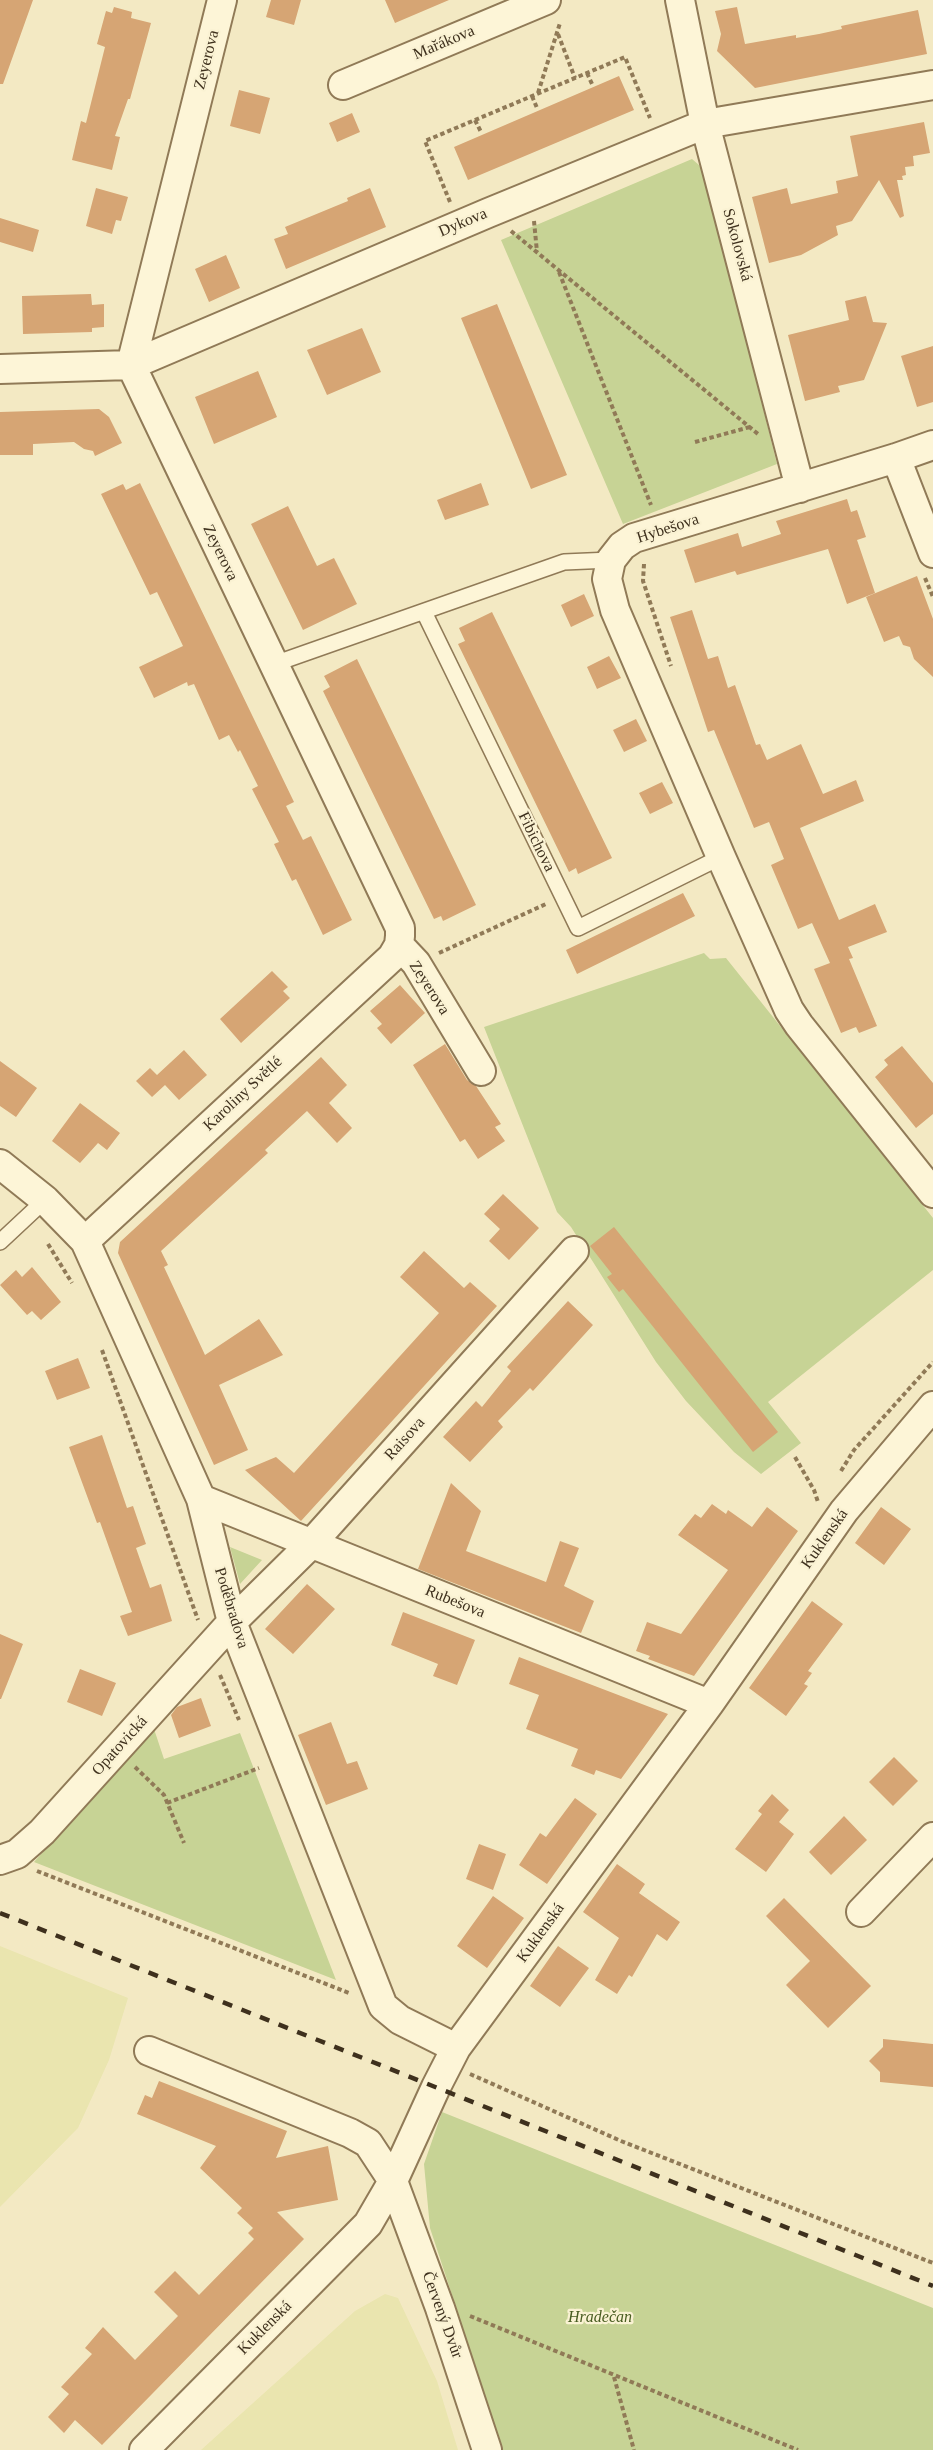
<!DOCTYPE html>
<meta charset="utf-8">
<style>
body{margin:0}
canvas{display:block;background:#f3e9c3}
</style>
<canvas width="933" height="2450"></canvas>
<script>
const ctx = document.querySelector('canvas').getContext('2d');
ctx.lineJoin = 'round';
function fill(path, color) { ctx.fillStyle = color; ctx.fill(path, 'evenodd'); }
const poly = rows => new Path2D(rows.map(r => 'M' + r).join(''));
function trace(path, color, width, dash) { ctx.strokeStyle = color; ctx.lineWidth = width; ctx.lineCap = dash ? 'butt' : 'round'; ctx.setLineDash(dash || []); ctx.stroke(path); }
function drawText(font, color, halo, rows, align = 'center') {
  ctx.font = font + ' "Times New Roman",serif'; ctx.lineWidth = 4.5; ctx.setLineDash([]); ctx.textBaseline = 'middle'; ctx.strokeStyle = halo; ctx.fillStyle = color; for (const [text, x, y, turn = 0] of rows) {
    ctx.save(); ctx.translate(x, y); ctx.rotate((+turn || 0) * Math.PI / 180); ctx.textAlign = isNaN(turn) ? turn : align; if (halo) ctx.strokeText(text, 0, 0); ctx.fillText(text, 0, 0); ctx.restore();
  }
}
const farmland = poly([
 [0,1946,128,1998,109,2060,78,2128,0,2207],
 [385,2294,398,2298,437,2381,458,2450,201,2450,355,2311]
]);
const green = poly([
 [692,159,699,165,705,176,777,464,623,524,501,240],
 [704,953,710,959,726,958,933,1218,933,1270,768,1402,801,1443,761,1474,734,1452,686,1401,656,1362,571,1227,557,1212,484,1027],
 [230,1547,262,1560,240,1584],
 [154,1729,164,1759,240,1733,336,1980,34,1862],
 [442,2112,933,2308,933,2450,503,2450,430,2228,424,2164]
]);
const building = poly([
 [0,0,33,0,3,84,0,84],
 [271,0,301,0,294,25,266,17],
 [385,0,449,0,395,23],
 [114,7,132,12,131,18,151,23,130,99,128,99,115,136,120,137,112,170,72,160,81,121,86,123,105,47,97,44,106,11,112,13],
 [737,7,745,44,796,35,796,38,819,34,842,29,841,26,918,10,927,54,755,88,717,51,721,34,715,11],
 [619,76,634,110,468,180,454,147],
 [239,90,270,98,260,134,230,126],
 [352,113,360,132,337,142,329,123],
 [924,122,930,153,913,156,914,166,905,167,906,175,902,176,903,180,897,180,904,216,900,218,879,180,852,221,836,226,838,235,801,255,769,263,752,197,787,188,791,204,838,193,836,181,858,176,850,136],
 [96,188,128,197,121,221,116,220,112,234,86,226],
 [370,188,386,227,286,269,274,239,288,234,285,227,348,201,347,198],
 [0,218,39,230,33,252,0,242],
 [226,255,240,288,209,302,195,269],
 [91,294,92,305,104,304,104,327,92,328,92,332,23,334,22,296],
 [866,296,873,322,887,323,864,380,838,386,840,392,805,401,788,335,849,320,845,301],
 [497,304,567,475,531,489,461,318],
 [362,328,381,372,327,395,307,350],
 [933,346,933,402,917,407,901,356],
 [258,371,277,417,214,444,195,397],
 [99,409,109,417,122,443,95,456,93,451,84,449,74,442,33,444,33,455,0,455,0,412],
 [140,483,294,802,286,806,303,840,311,836,352,920,323,935,296,879,292,881,274,844,279,842,252,789,258,786,240,750,238,752,229,735,219,740,194,684,188,686,187,682,154,698,139,667,183,646,157,592,150,595,101,494,123,484,126,490],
 [481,483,489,505,445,520,437,500],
 [847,499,851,512,857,510,866,537,857,540,875,593,847,604,828,549,737,575,735,571,695,583,684,550,738,533,742,547,781,534,776,521],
 [288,506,317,566,334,558,357,604,303,630,251,524],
 [917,576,933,619,933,677,914,659,910,647,903,645,899,636,884,642,866,597],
 [584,594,594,616,571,627,561,605],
 [692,610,708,659,718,656,728,688,735,685,756,745,760,744,767,760,801,744,823,794,856,780,864,801,800,828,839,920,875,904,887,932,848,947,853,958,849,959,877,1026,859,1033,856,1027,841,1033,814,969,830,963,812,923,798,929,771,865,784,859,769,822,754,828,714,730,708,732,670,617],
 [492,612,612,858,578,874,576,868,569,872,458,644,465,641,459,628],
 [609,656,621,678,597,689,587,667],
 [357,659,476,905,443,921,441,916,434,919,323,691,330,687,324,676],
 [636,719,647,741,624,752,613,730],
 [662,782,673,803,650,814,639,793],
 [683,893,695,916,577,974,566,950],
 [272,971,288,987,283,991,290,998,241,1043,220,1019],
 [400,985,425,1013,391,1044,377,1028,382,1024,370,1011],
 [445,1044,467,1080,476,1086,501,1124,495,1127,505,1141,478,1159,465,1139,460,1142,413,1065],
 [902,1046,933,1083,933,1114,916,1128,875,1077,888,1065,884,1060],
 [184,1050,207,1075,179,1100,165,1085,152,1097,136,1081,150,1068,157,1075],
 [321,1057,347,1085,329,1103,352,1128,337,1143,307,1111,265,1150,268,1153,161,1251,168,1265,164,1267,205,1355,259,1319,283,1355,219,1385,248,1450,214,1465,118,1253,120,1242],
 [0,1061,37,1088,16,1117,0,1106],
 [80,1103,120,1133,107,1150,98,1143,80,1163,52,1141],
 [503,1194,539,1228,509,1260,489,1241,500,1229,484,1214],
 [614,1227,778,1432,753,1452,623,1289,619,1292,607,1277,612,1274,590,1246],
 [424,1251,464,1288,470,1282,497,1306,301,1521,245,1470,276,1457,294,1473,439,1313,400,1277],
 [32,1267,61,1302,41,1320,32,1311,27,1315,0,1285,16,1270,22,1277],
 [568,1301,593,1325,533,1391,530,1388,498,1421,503,1427,470,1462,443,1437,476,1401,482,1407,511,1371,507,1367],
 [78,1358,90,1388,57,1400,45,1371],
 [102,1435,127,1508,133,1506,146,1544,136,1548,150,1588,161,1584,172,1621,128,1636,120,1616,132,1612,100,1522,97,1523,69,1447],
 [451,1483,481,1511,466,1551,546,1582,560,1541,579,1548,564,1586,594,1601,581,1633,418,1569],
 [712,1504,726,1514,728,1510,752,1527,767,1507,798,1531,694,1676,648,1659,650,1656,636,1651,647,1622,681,1634,728,1570,678,1535,695,1514,701,1518],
 [881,1507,911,1529,884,1565,855,1543],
 [307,1584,335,1609,293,1654,265,1629],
 [812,1601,843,1624,808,1671,812,1673,804,1684,808,1686,786,1716,749,1688],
 [403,1612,475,1640,457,1685,433,1676,438,1664,391,1645],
 [0,1634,23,1644,1,1699,0,1699],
 [519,1657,668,1714,621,1779,596,1770,594,1775,571,1766,578,1749,526,1729,539,1695,509,1684],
 [80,1669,116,1683,102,1716,67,1702],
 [201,1698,211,1726,179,1738,171,1715,177,1707],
 [331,1722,347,1764,357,1761,368,1789,326,1805,298,1735],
 [894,1757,918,1781,893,1806,869,1782],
 [772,1794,789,1810,779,1822,794,1834,766,1872,735,1849,762,1814,758,1811],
 [575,1798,597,1814,547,1884,519,1865,540,1833,546,1837],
 [844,1816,867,1840,831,1875,809,1852],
 [479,1844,506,1854,493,1890,466,1879],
 [617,1864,645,1884,639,1893,680,1922,667,1941,657,1934,632,1977,629,1975,617,1994,595,1980,619,1938,583,1912],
 [493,1896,524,1918,487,1968,457,1946],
 [784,1898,871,1986,828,2028,786,1985,810,1961,766,1916],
 [558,1946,589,1968,560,2007,530,1986],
 [883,2039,933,2044,933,2087,880,2082,880,2072,869,2061,883,2047],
 [159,2081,287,2131,276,2158,328,2146,338,2200,277,2212,304,2239,102,2445,75,2420,64,2433,48,2417,69,2394,61,2387,92,2354,85,2348,103,2327,135,2360,178,2316,154,2292,175,2271,199,2295,254,2239,248,2233,253,2228,237,2213,242,2208,200,2168,216,2146,137,2114,145,2095,152,2098]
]);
const path = poly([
 [558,34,575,78],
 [587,73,592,84],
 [538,93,560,23],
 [532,96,537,108],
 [475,120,481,132],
 [450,202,425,141,625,57,650,118],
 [534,221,537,252],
 [511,231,758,434],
 [559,272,651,505],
 [695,442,750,427],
 [644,564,643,581,671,666],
 [925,578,933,597],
 [439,953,546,904],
 [48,1244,72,1283],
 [102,1350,198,1620],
 [795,1457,814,1490,818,1502],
 [841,1471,854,1450,933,1362],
 [220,1675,239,1720],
 [135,1767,164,1795,184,1843],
 [167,1803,259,1768],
 [37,1871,349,1993],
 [470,2074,621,2141,933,2263],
 [470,2316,798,2450],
 [614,2377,634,2450]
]);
const service = poly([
 [424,612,578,928,721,857],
 [274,664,564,562,611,560],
 [0,1242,45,1200]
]);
const minor = poly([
 [680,0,705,124,800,488],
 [343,85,546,0],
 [0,369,131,365,488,213,705,124,933,85],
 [933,445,896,458,634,538,622,546,611,560,607,579,615,610,721,857,789,1010,799,1025,933,1193],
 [896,458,933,553],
 [399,945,416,963,481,1071],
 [0,1164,45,1200,85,1241,201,1499,232,1622,383,2006,400,2020,456,2048],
 [85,1241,392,957,399,945,400,936,400,928,131,365,222,0],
 [201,1499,709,1704],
 [0,1860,17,1854,42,1832,232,1622,310,1545,574,1251],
 [861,1912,933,1837],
 [149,2051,350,2133,368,2143,393,2181,440,2308,487,2450],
 [144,2450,368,2224,393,2181,436,2087,456,2048,709,1704,844,1511,933,1406]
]);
const rail = poly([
 [0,1913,933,2286]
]);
const streetNames = [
 ["Mařákova",444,43,-23],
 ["Zeyerova",207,60,-76],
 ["Dykova",463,223,-23],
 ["Sokolovská",737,245,75],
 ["Hybešova",668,529,-18],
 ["Zeyerova",220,553,64],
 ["Fibichova",536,842,64],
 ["Zeyerova",429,988,57],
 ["Karoliny Světlé",243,1094,-43],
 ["Raisova",405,1439,-48],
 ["Kuklenská",825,1539,-55],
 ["Rubešova",455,1602,22],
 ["Poděbradova",231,1608,73],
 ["Opatovická",120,1746,-48],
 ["Kuklenská",541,1933,-54],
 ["Červený Dvůr",442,2315,70],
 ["Kuklenská",265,2328,-45]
];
const parkNames = [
 ["Hradečan",600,2318]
];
fill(farmland, '#eae5af');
fill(green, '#c7d395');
fill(building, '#d6a574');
trace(service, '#907a57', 18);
trace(minor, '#907a57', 32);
trace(path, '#907a57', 4, [4.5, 3]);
trace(service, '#fdf5d7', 15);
trace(minor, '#fdf5d7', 28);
trace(rail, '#3e301d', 4.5, [10, 10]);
drawText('16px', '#3e301d', '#faf2d3', streetNames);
drawText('italic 16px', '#495d21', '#faf2d3', parkNames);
</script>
